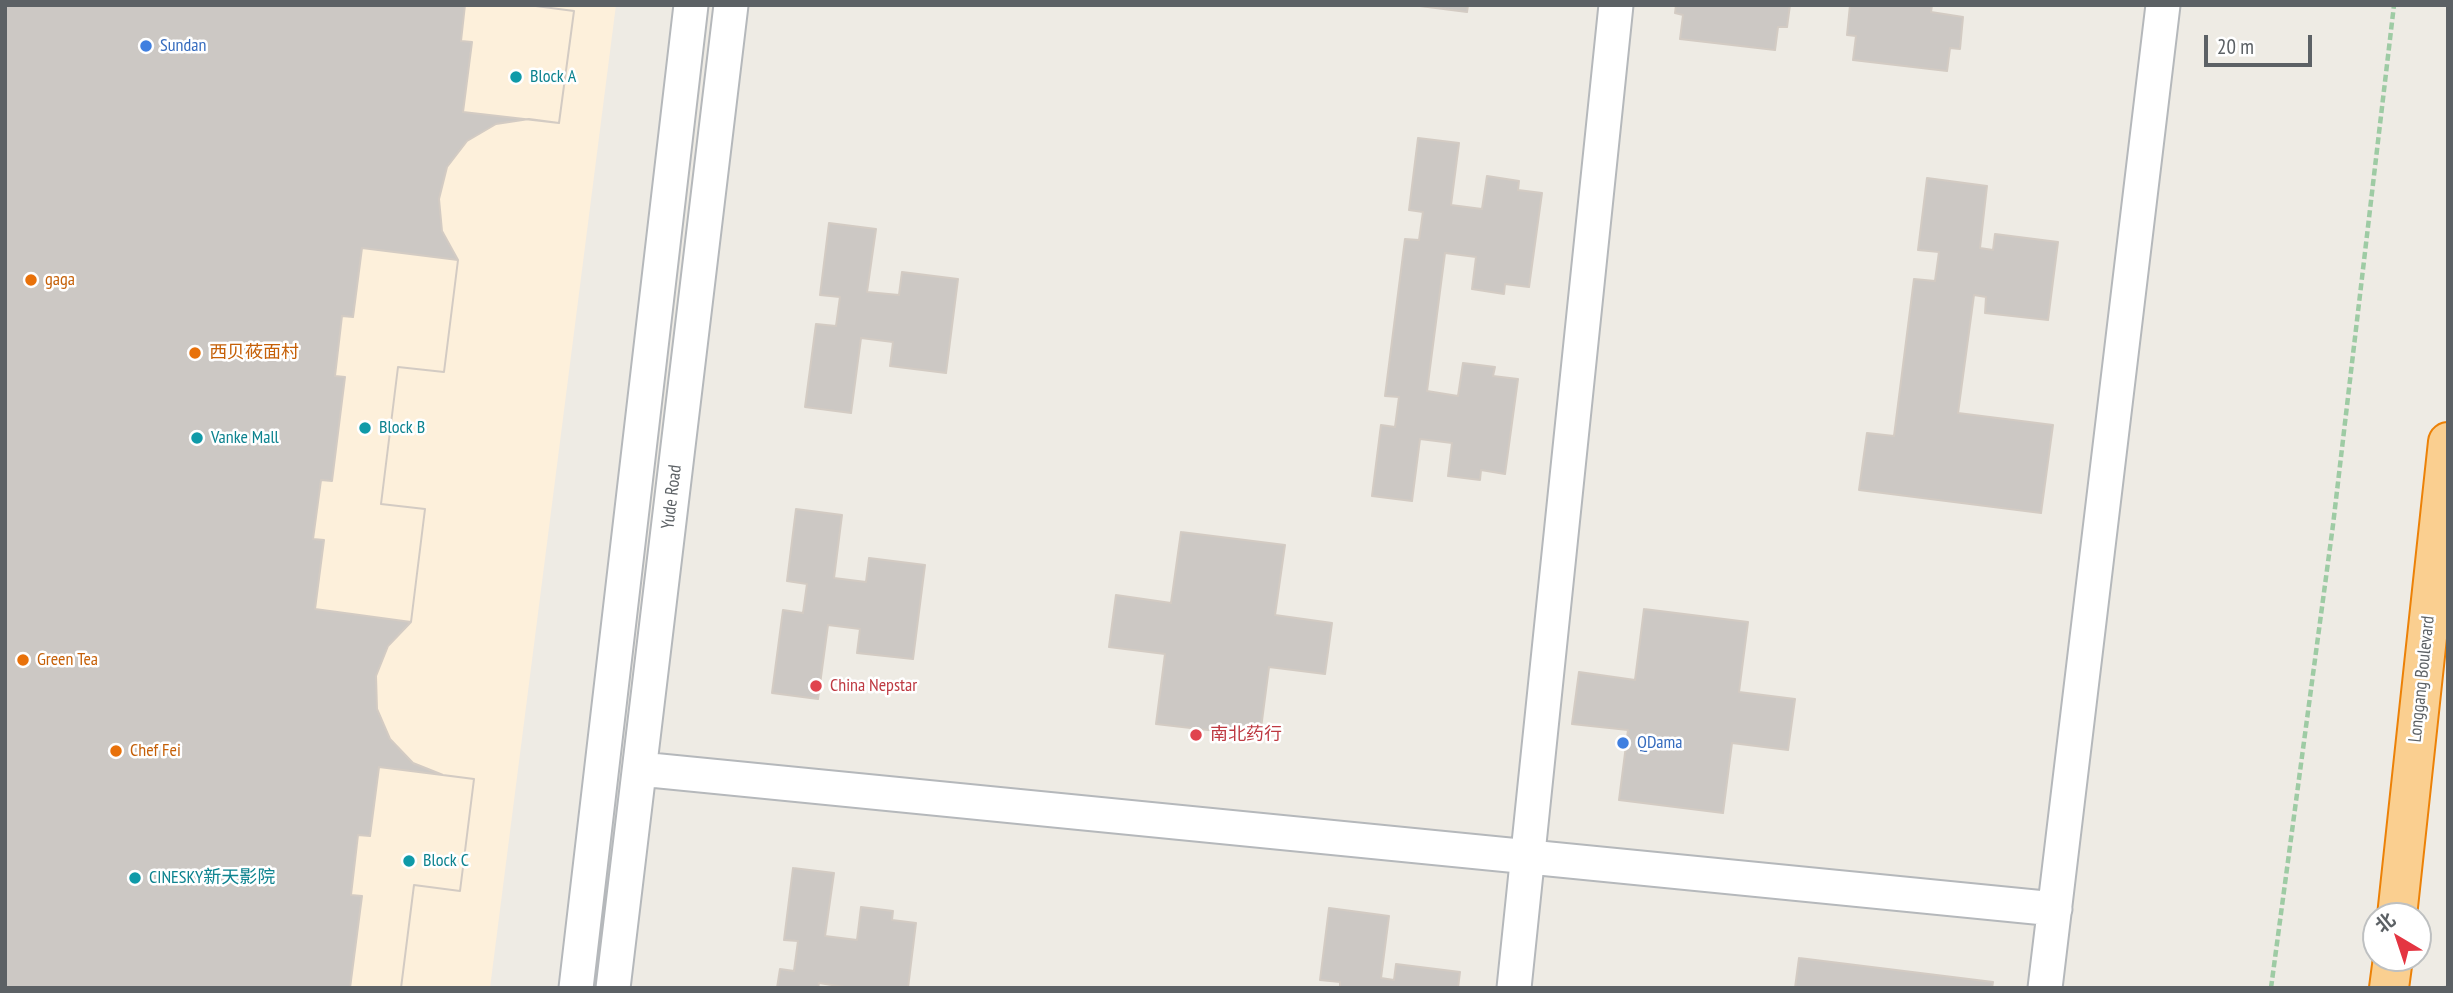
<!DOCTYPE html>
<meta charset="utf-8">
<style>
body{margin:0}
#map{position:relative;width:2453px;height:993px;overflow:hidden;background:#eeebe4;font-family:"PT Sans Narrow","Noto Sans SC",sans-serif}
canvas{display:block}
.frame{position:absolute;inset:0;border:7px solid #5c6165;pointer-events:none}
.north{position:absolute;left:2362px;top:902px;width:70px;height:70px;box-sizing:border-box;background:#fff;border:2px solid #bec0c1;border-radius:50%;rotate:321deg;font-size:19px;font-weight:700;line-height:28px;text-align:center;color:#5c6165}
.north::after{content:'';display:block;margin:auto;width:24px;height:32px;background:#e43542;clip-path:polygon(50% 0,100% 100%,50% 72%,0 100%)}
.scale{position:absolute;left:2204px;top:35px;width:108px;height:32px;box-sizing:border-box;border:4px solid #5c6165;border-top:0;padding-left:9px;font-size:21px;line-height:24px;white-space:nowrap;color:#5c6165;-webkit-text-stroke:5px #fff;paint-order:stroke}
</style>
<div id="map">
<canvas width="2453" height="993"></canvas>
<div class="frame"></div>
<div class="north">北</div>
<div class="scale">20 m</div>
</div>
<script>
const ctx = document.querySelector('canvas').getContext('2d');
ctx.lineJoin = 'round';
function fill(path, color) { ctx.fillStyle = color; ctx.fill(path, 'evenodd'); }
const poly = rows => new Path2D(rows.map(r => 'M' + r).join(''));
function trace(path, color, width, dash) { ctx.strokeStyle = color; ctx.lineWidth = width; ctx.lineCap = dash ? 'butt' : 'round'; ctx.setLineDash(dash || []); ctx.stroke(path); }
function drawText(font, color, halo, rows, align = 'center') {
  ctx.font = font + ' "PT Sans Narrow","Noto Sans SC",sans-serif'; ctx.lineWidth = 5; ctx.setLineDash([]); ctx.textBaseline = 'middle'; ctx.strokeStyle = halo; ctx.fillStyle = color; for (const [text, x, y, turn = 0] of rows) {
    ctx.save(); ctx.translate(x, y); ctx.rotate((+turn || 0) * Math.PI / 180); ctx.textAlign = isNaN(turn) ? turn : align; if (halo) ctx.strokeText(text, 0, 0); ctx.fillText(text, 0, 0); ctx.restore();
  }
}
const commercial = poly([
 [5,5,616,5,490,988,5,988]
]);
const building = poly([
 [5,5,528,5,574,11,559,123,529,119,496,124,467,141,447,167,439,199,442,231,458,260,444,372,398,367,381,504,425,509,411,622,388,646,376,676,377,709,390,739,413,763,443,775,474,779,460,891,414,885,401,988,5,988,5,5],
 [465,5,528,5,574,11,559,123,463,112,472,42,461,41,465,5],
 [1412,5,1468,5,1467,12,1412,5],
 [1676,5,1790,5,1787,27,1778,27,1775,50,1680,39,1683,15,1675,13,1676,5],
 [1850,5,1932,5,1931,12,1963,17,1960,49,1950,48,1947,71,1853,60,1856,36,1847,35,1850,5],
 [1418,138,1459,143,1451,205,1482,209,1487,176,1519,181,1518,190,1542,193,1529,287,1505,284,1504,294,1472,289,1476,257,1445,253,1427,391,1458,396,1463,363,1495,367,1493,376,1518,379,1505,474,1481,470,1480,480,1448,476,1452,443,1420,439,1412,501,1372,496,1381,425,1395,427,1399,397,1385,396,1405,239,1419,240,1423,212,1409,210,1418,138],
 [1927,178,1987,186,1980,248,1993,250,1995,234,2058,242,2048,320,1985,313,1986,297,1974,295,1958,413,2053,425,2041,513,1859,490,1867,433,1894,436,1914,279,1935,281,1939,252,1918,250,1927,178],
 [829,223,876,229,867,292,899,295,902,272,958,279,946,373,890,366,893,342,861,338,851,413,805,407,816,324,836,326,840,297,820,295,829,223],
 [362,248,458,260,444,372,398,367,381,504,425,509,411,622,315,609,324,540,313,539,321,480,332,481,345,377,335,376,342,316,353,317,362,248],
 [796,509,842,515,834,578,866,582,869,558,925,565,913,659,857,653,860,629,828,625,818,699,772,693,783,610,803,613,807,584,787,581,796,509],
 [1181,532,1285,545,1275,615,1332,623,1325,674,1269,667,1260,736,1156,724,1165,654,1109,647,1116,595,1171,603,1181,532],
 [1644,609,1748,622,1739,692,1795,699,1788,750,1732,743,1723,813,1619,800,1628,730,1572,724,1579,672,1635,680,1644,609],
 [379,767,474,779,460,891,414,885,401,988,350,988,362,896,351,895,358,835,370,836,379,767],
 [793,868,834,873,825,936,857,940,861,907,893,911,892,920,916,923,908,988,851,988,819,983,818,988,777,988,780,969,794,971,798,941,784,940,793,868],
 [1329,908,1389,916,1381,978,1394,980,1396,964,1460,972,1458,988,1340,988,1340,982,1320,980,1329,908],
 [1799,958,1993,982,1992,988,1795,988,1799,958]
]);
const path = poly([
 [2271,988,2333,525,2394,5]
]);
const street = poly([
 [640,769,2055,909],
 [576,988,691,5],
 [613,988,731,5],
 [1514,988,1616,5],
 [2045,988,2163,5]
]);
const highway = poly([
 [2397,916,2448,442],
 [2389,988,2393,958]
]);
const rail = poly([
 [2447,988,2448,977]
]);
const markers = [
 [146,46,7,"#3f7fe0"],
 [516,77,7,"#0f9aa8"],
 [31,280,7,"#e8710a"],
 [195,353,7,"#e8710a"],
 [365,428,7,"#0f9aa8"],
 [197,438,7,"#0f9aa8"],
 [23,660,7,"#e8710a"],
 [816,686,7,"#e0444e"],
 [1196,735,7,"#e0444e"],
 [1623,743,7,"#3f7fe0"],
 [116,751,7,"#e8710a"],
 [409,861,7,"#0f9aa8"],
 [135,878,7,"#0f9aa8"]
];
const shopNames = [
 ["Sundan",160,46],
 ["QDama",1637,743]
];
const cultureNames = [
 ["Block A",530,77],
 ["Block B",379,428],
 ["Vanke Mall",211,438],
 ["Block C",423,861],
 ["CINESKY新天影院",149,878]
];
const foodNames = [
 ["gaga",45,280],
 ["西贝莜面村",209,353],
 ["Green Tea",37,660],
 ["Chef Fei",130,751]
];
const streetNames = [
 ["Yude Road",672,497,-83],
 ["Longgang Boulevard",2422,679,-84]
];
const healthNames = [
 ["China Nepstar",830,686],
 ["南北药行",1210,735]
];
fill(commercial, '#fdf0db');
fill(building, '#ccc8c4');
trace(building, '#d3cbc3', 2);
trace(street, '#b5b8bb', 37);
trace(highway, '#ec8107', 42);
trace(path, '#9ecba4', 4.5, [7, 3.5]);
trace(street, '#fff', 33);
trace(highway, '#facf90', 38);
trace(rail, '#b3b4b5', 5, [2, 9]);
for (const [x, y, r, color] of markers) { const dot = new Path2D(); dot.arc(x, y, r, 0, 2 * Math.PI); ctx.fillStyle = color; ctx.fill(dot); trace(dot, '#fff', 2.5); }
drawText('18px', '#366cbe', '#fff', shopNames, 'left');
drawText('18px', '#0d838f', '#fff', cultureNames, 'left');
drawText('18px', '#c56008', '#fff', foodNames, 'left');
drawText('18px', '#5c6165', '#fff', streetNames);
drawText('18px', '#be3a42', '#fff', healthNames, 'left');
</script>
